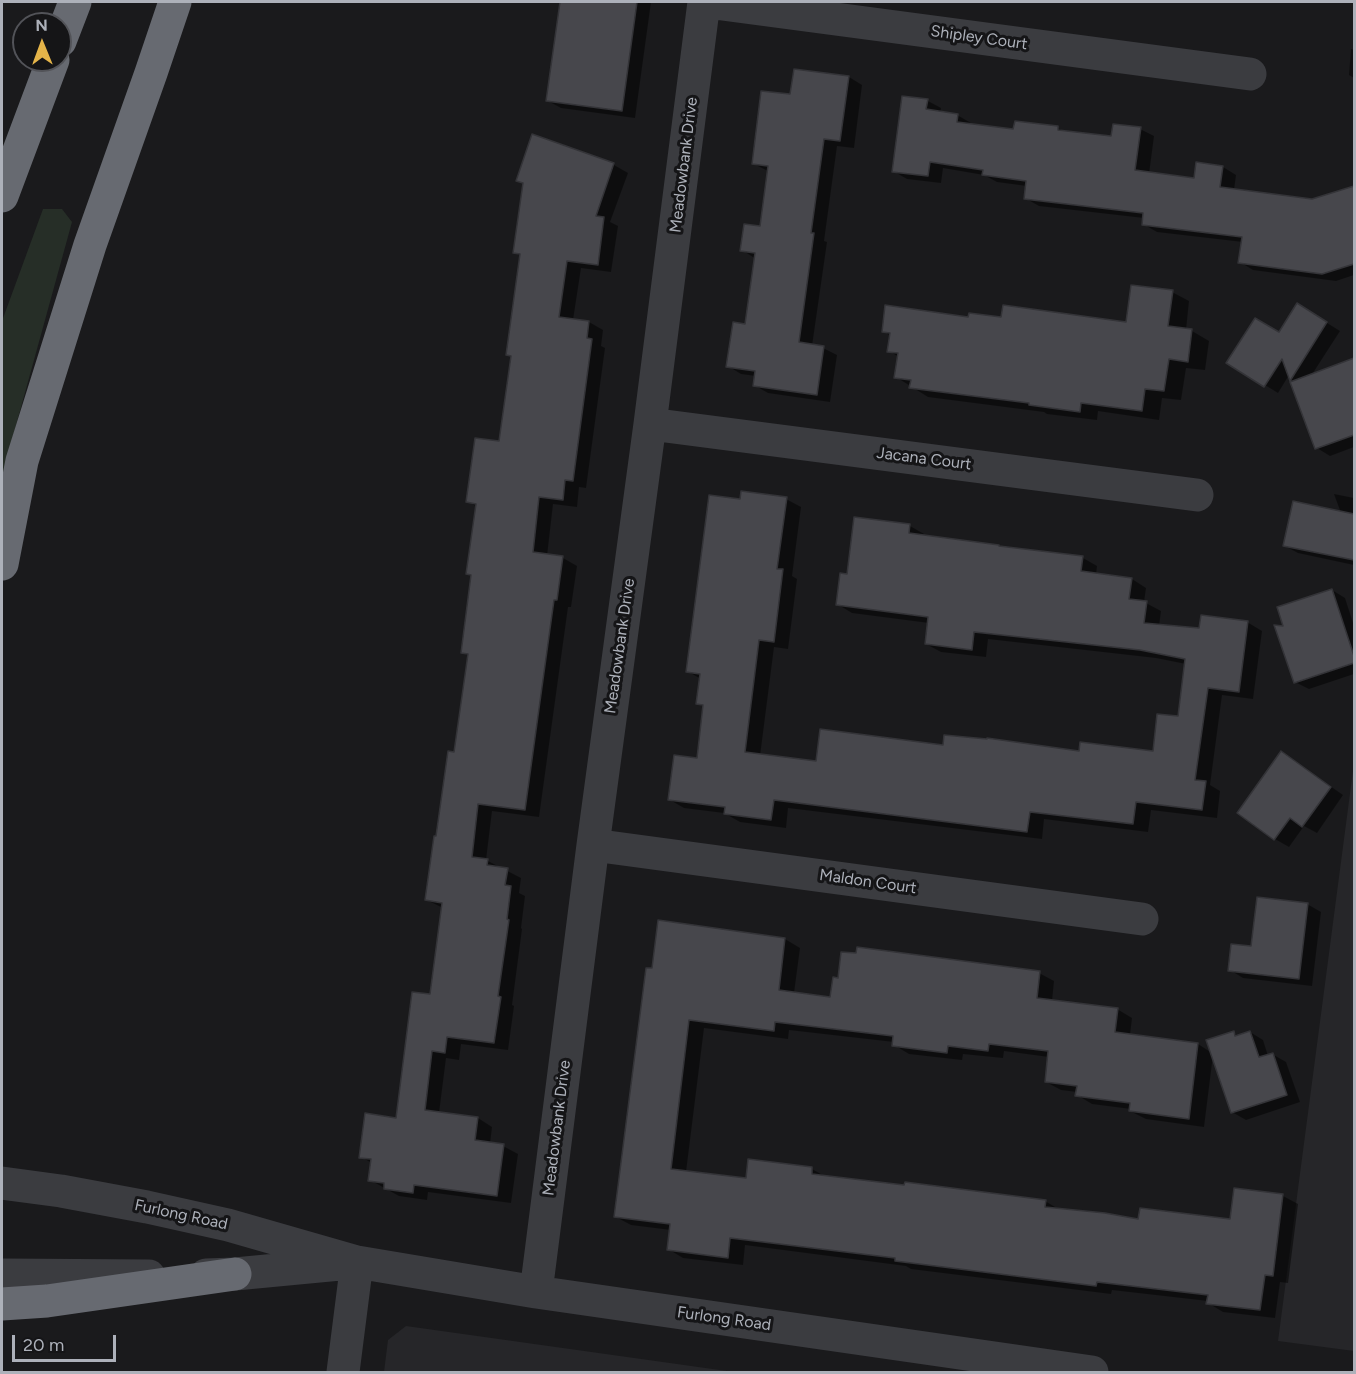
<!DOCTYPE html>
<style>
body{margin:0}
#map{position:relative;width:1356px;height:1374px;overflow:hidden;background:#1a1a1c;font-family:Figtree,sans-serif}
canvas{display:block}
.frame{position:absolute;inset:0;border:3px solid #adb1ba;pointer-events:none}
.north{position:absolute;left:12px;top:12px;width:60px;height:60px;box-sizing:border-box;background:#151517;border:2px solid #525358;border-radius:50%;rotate:359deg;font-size:16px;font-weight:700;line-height:24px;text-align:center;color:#adb1ba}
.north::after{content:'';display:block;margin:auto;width:21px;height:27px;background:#e4b449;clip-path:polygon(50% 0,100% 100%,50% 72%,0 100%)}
.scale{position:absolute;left:12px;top:1335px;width:104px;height:27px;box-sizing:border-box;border:3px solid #adb1ba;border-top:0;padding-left:8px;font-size:18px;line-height:21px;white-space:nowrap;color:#adb1ba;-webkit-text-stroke:4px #151517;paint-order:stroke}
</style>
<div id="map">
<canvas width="1356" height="1374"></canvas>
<div class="frame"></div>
<div class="north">N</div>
<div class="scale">20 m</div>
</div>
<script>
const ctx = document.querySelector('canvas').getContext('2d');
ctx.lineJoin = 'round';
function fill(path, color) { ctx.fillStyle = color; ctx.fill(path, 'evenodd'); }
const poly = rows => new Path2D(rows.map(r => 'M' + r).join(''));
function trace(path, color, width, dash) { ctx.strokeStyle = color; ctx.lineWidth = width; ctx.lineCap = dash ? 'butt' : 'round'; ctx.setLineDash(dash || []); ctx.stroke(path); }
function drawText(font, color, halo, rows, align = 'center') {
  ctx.font = font + ' Figtree,sans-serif'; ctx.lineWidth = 6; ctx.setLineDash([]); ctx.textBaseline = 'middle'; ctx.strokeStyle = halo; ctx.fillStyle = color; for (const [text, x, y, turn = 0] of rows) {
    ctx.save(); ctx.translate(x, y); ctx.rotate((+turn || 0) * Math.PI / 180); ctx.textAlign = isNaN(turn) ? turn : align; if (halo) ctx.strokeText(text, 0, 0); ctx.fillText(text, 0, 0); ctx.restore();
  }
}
const built = poly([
 [1354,763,1354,1351,1278,1341],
 [406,1326,734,1372,384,1372,388,1340]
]);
const green = poly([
 [43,209,62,209,72,222,7,458,2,484,2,321]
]);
const shadow = poly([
 [561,2,651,2,635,118,561,108,548,101],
 [1351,49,1354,50,1354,78,1349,75],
 [795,71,849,77,862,85,854,148,837,146,824,241,827,242,812,346,823,348,837,355,830,402,768,393,754,385,756,376,741,374,728,366,747,325,756,259,742,250,761,227,768,171,754,164,792,96],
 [928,101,941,108,940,113,957,115,971,123,970,126,1015,131,1058,128,1065,132,1113,138,1140,129,1154,136,1149,174,1195,180,1223,167,1236,175,1234,190,1313,200,1354,187,1354,275,1336,281,1253,270,1240,262,1243,242,1157,232,1143,224,1144,218,1039,206,1025,198,1027,186,997,182,984,175,943,168,941,183,907,179,893,171],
 [533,136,614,165,628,173,610,222,618,226,611,272,581,268,573,320,589,322,603,330,601,346,605,348,586,488,579,487,577,507,553,504,547,556,563,558,577,566,571,607,568,607,539,817,492,811,486,860,521,878,519,893,525,896,521,928,522,929,512,1005,514,1006,508,1050,461,1044,459,1060,446,1058,439,1113,478,1118,492,1127,490,1144,503,1146,518,1154,511,1203,428,1192,427,1200,399,1196,370,1180,372,1163,361,1157,397,1120,431,996,443,908,427,900,438,838,455,753,469,656,462,652,473,577,467,574,477,507,468,501,501,443,512,357,507,354,521,256,514,252],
 [1172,292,1189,301,1186,330,1192,331,1209,341,1205,370,1186,368,1181,400,1162,398,1159,420,1098,411,1097,420,1047,414,1044,412,928,397,896,377,899,357,889,351,891,336,883,331,969,318,1002,318,1127,324],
 [1298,305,1340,331,1311,376,1354,360,1354,447,1330,456,1317,448,1295,382,1291,380,1289,375,1278,393,1265,385,1280,334],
 [1334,494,1354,498,1354,565,1298,553,1285,546,1341,513],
 [786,499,801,507,792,576,797,579,788,649,774,647,760,756,817,763,944,746,1080,752,1154,753,1179,718,1186,664,1156,658,988,639,986,657,941,652,926,644,929,623,852,613,837,604,848,576,856,519,910,526,924,534,924,537,1083,558,1097,566,1096,575,1132,579,1146,588,1144,602,1161,611,1159,626,1201,629,1247,622,1262,631,1253,699,1222,695,1210,785,1220,791,1217,818,1151,810,1148,832,1044,819,1042,839,788,808,786,828,740,822,724,813,684,808,670,800,699,760,704,707,697,703,701,679,687,671,741,501],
 [1332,590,1345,598,1354,626,1354,674,1309,689,1295,682,1285,627],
 [1294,761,1343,795,1317,833,1304,826,1289,847,1275,839,1239,813],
 [1307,904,1321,912,1312,986,1243,978,1230,970,1253,947],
 [785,939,800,948,794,993,832,998,1039,973,1054,981,1052,1001,1117,1009,1132,1018,1130,1035,1198,1044,1212,1053,1233,1033,1239,1036,1250,1032,1263,1040,1268,1056,1272,1054,1286,1062,1300,1102,1246,1120,1232,1112,1213,1055,1204,1127,1146,1119,1130,1111,1131,1109,1092,1104,1077,1095,1077,1092,1061,1090,1046,1082,1049,1057,1004,1051,1003,1058,963,1054,962,1060,909,1054,894,1045,894,1042,789,1030,788,1039,704,1028,686,1172,747,1179,812,1169,826,1177,1045,1201,1060,1210,1139,1221,1231,1221,1235,1189,1283,1196,1298,1204,1288,1283,1280,1282,1275,1318,1223,1312,1208,1303,1208,1301,1112,1290,1111,1294,911,1269,906,1266,745,1245,743,1265,683,1258,668,1249,671,1230,631,1225,616,1217,648,969]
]);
const building = poly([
 [560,2,637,2,622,111,546,101,560,2],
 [794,69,849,76,840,141,824,139,811,233,814,233,799,342,824,346,817,395,753,386,755,371,726,367,733,322,745,324,755,253,740,251,744,224,760,226,768,166,752,164,761,91,790,94,794,69],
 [902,96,928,99,926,109,958,114,957,122,1013,129,1015,121,1058,126,1058,130,1111,136,1113,124,1141,127,1135,170,1194,178,1196,162,1223,166,1220,187,1312,199,1354,186,1354,264,1322,274,1238,263,1242,237,1142,225,1143,213,1024,199,1026,181,982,175,983,170,930,162,928,176,892,172,902,96],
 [532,134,614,163,596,216,604,217,598,265,567,261,559,317,589,321,587,338,592,339,573,481,565,480,563,500,539,497,533,552,563,556,557,600,554,600,525,810,478,804,472,857,488,859,487,865,508,868,505,885,511,886,507,919,509,920,498,996,501,997,494,1043,447,1037,445,1053,432,1051,425,1110,478,1117,475,1140,504,1144,497,1196,414,1185,413,1193,384,1189,384,1183,368,1181,371,1159,359,1158,365,1113,396,1118,412,992,430,994,442,903,425,900,434,836,436,836,448,751,454,752,468,654,461,653,471,575,466,574,476,504,466,502,475,438,499,441,511,356,506,355,520,254,513,253,523,183,516,181,532,134],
 [1131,285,1173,290,1168,326,1192,329,1188,362,1169,359,1164,391,1145,389,1142,411,1081,403,1080,412,1029,405,1029,403,909,388,911,380,894,378,898,353,887,352,890,333,882,332,885,305,968,317,969,313,1001,317,1003,305,1126,322,1131,285],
 [1297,303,1327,322,1290,381,1282,359,1264,387,1226,363,1255,318,1279,332,1297,303],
 [1354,358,1354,435,1315,449,1290,382,1354,358],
 [741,491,787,497,777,569,783,569,774,642,759,640,745,752,816,761,820,729,943,745,944,735,987,739,987,738,1079,751,1080,742,1153,751,1157,714,1178,716,1185,659,1140,650,974,632,972,650,925,644,928,617,836,605,840,573,847,574,854,517,910,524,909,533,999,545,999,546,1083,556,1081,571,1132,578,1129,599,1147,601,1144,623,1199,628,1201,615,1248,621,1239,692,1208,688,1195,780,1206,781,1202,810,1136,802,1133,824,1030,812,1027,832,774,800,771,820,724,814,725,807,668,800,674,755,697,758,703,705,696,704,700,674,686,672,709,495,740,499,741,491],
 [1293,501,1354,514,1354,560,1283,546,1293,501],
 [1332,589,1354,656,1354,663,1294,683,1274,625,1283,626,1277,607,1332,589],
 [1281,751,1331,787,1302,827,1290,818,1274,840,1237,813,1281,751],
 [1257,897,1308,903,1299,979,1228,971,1231,944,1251,946,1257,897],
 [658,920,785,938,779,990,830,997,833,977,838,978,841,952,856,953,857,947,1040,971,1037,998,1118,1008,1115,1032,1198,1043,1189,1119,1129,1111,1130,1103,1075,1096,1077,1086,1045,1082,1048,1051,989,1044,988,1051,948,1046,947,1053,892,1046,893,1036,775,1022,774,1031,689,1020,671,1169,746,1178,748,1159,812,1167,812,1174,904,1185,905,1182,1046,1200,1045,1207,1105,1213,1138,1219,1140,1208,1230,1219,1234,1188,1283,1194,1273,1276,1265,1275,1260,1310,1206,1304,1208,1295,1097,1282,1096,1286,895,1261,895,1258,730,1238,728,1258,667,1250,670,1224,614,1217,646,968,652,968,658,920],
 [1234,1031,1235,1036,1250,1031,1259,1057,1273,1053,1287,1095,1231,1113,1206,1040,1234,1031]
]);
const minor = poly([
 [707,2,1250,74],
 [650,424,1197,495],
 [593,845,1142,919],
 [2,1183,61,1191,147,1207,228,1225,357,1262,536,1292,1092,1372],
 [2,1275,149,1276],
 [206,1275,235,1274,340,1264],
 [536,1292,593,845,650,424,704,2],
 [343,1372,357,1262]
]);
const highway = poly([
 [60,41,75,2],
 [2,196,53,60],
 [2,564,22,461,90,245,151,73,175,2],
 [2,1304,47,1301,235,1274]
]);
const streetNames = [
 ["Shipley Court",979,38,8],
 ["Meadowbank Drive",684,165,-83],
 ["Jacana Court",924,459,7],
 ["Meadowbank Drive",620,646,-82],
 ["Maldon Court",868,882,8],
 ["Meadowbank Drive",557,1128,-83],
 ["Furlong Road",181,1215,12],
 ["Furlong Road",724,1319,8]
];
fill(built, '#262629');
fill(green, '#262e27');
fill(shadow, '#0007');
fill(building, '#47474c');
trace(building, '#343438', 1.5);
trace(minor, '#3b3c40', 33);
trace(highway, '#676a71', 33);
drawText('16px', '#adb1ba', '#151517', streetNames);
</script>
